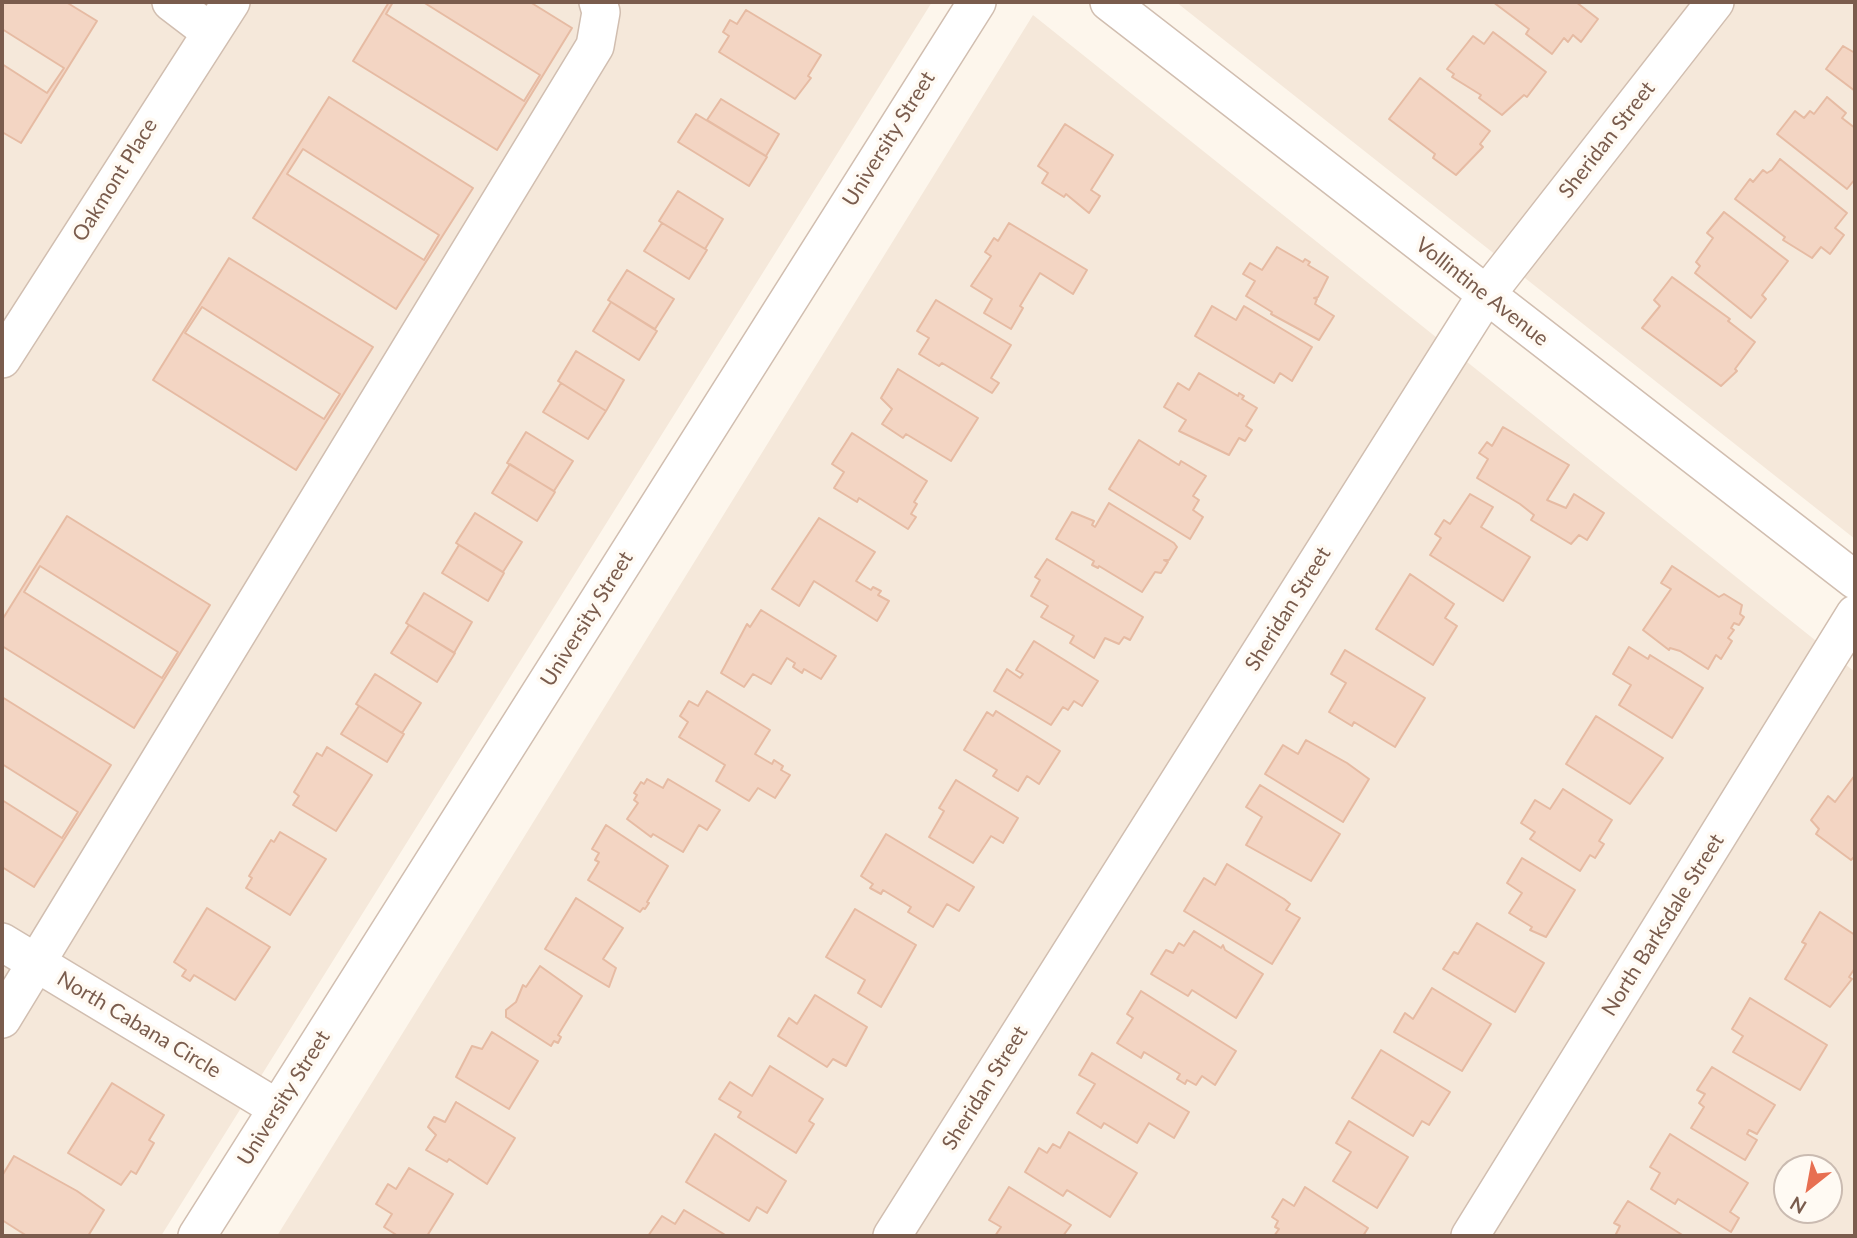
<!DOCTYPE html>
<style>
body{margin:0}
#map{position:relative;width:1857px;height:1238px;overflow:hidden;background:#fdf6ec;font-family:Lato,sans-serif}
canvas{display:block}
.frame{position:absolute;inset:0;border:4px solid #7a5c4d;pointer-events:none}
.north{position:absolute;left:1773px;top:1154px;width:70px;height:70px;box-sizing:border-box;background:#fffaf3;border:2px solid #cabbb1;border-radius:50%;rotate:211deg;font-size:19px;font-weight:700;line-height:28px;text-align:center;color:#7a5c4d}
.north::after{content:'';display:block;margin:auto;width:24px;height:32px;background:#e76f51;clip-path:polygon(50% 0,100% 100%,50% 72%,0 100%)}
</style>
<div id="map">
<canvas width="1857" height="1238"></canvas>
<div class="frame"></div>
<div class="north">N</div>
</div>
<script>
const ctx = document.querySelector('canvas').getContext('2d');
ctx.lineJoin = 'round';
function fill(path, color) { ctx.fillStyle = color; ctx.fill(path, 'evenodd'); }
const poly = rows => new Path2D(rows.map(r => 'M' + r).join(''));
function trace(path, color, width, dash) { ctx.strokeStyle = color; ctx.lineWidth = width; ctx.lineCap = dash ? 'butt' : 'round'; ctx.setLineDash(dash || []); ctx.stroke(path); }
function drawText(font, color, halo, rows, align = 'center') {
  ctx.font = font + ' Lato,sans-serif'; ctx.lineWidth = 7; ctx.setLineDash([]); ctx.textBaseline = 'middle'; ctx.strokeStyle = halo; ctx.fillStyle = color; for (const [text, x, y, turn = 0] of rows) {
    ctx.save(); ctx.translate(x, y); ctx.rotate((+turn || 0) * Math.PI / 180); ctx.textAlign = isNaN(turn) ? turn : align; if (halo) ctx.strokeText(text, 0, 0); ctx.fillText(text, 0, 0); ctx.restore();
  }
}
const residential = poly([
 [2,2,932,2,161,1236,2,1236],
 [1176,2,1855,2,1855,539],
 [1033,15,1855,672,1855,1236,277,1236],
 [1787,1168,1829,1168,1829,1210,1787,1210]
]);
const building = poly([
 [2,2,66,2,97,21,21,143,2,132,2,64,47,93,64,68,2,29,2,2],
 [389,2,393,2,386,14,524,101,540,75,423,2,530,2,572,28,497,150,353,61,389,2],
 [1493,2,1576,2,1598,19,1581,42,1573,35,1568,42,1564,38,1552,54,1526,34,1529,29,1493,2],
 [746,10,821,55,808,76,811,78,795,99,719,52,729,36,723,32,730,20,737,24,746,10],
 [1493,32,1546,72,1527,97,1524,95,1502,115,1479,98,1481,95,1452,77,1454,74,1447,69,1473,36,1484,44,1493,32],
 [1843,46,1855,53,1855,91,1826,69,1843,46],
 [1420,78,1490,131,1480,144,1483,147,1456,175,1433,158,1435,154,1389,119,1420,78],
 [329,97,473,188,396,309,253,218,329,97],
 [303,149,439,235,424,260,287,174,303,149],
 [1827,97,1846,113,1842,118,1855,128,1855,179,1847,189,1777,134,1795,111,1804,118,1810,111,1814,114,1827,97],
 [721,99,779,134,766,156,707,120,721,99],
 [696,114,767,157,749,186,678,142,696,114],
 [1065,124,1113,155,1091,190,1100,196,1089,213,1066,194,1064,197,1042,183,1048,173,1038,166,1065,124],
 [1780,159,1847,213,1835,228,1844,235,1830,254,1821,247,1812,258,1783,240,1785,237,1735,199,1750,179,1753,182,1763,170,1767,173,1772,170,1780,159],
 [678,191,723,219,705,249,659,221,678,191],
 [1724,212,1788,261,1762,295,1766,299,1751,318,1695,273,1700,266,1696,262,1713,238,1707,233,1724,212],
 [662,223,707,250,689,279,644,251,662,223],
 [1009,223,1087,270,1073,294,1040,273,1020,306,1023,308,1011,329,984,313,992,299,971,286,991,256,985,252,994,238,998,241,1009,223],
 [1277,247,1303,262,1305,259,1310,262,1308,265,1328,277,1318,297,1314,298,1317,299,1315,304,1334,316,1319,340,1271,314,1272,312,1246,296,1255,281,1243,274,1250,263,1262,270,1277,247],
 [229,258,373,347,296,470,153,380,229,258],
 [202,307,340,394,324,419,185,333,202,307],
 [627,270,674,299,655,329,608,300,627,270],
 [1672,277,1730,319,1728,321,1755,342,1735,369,1737,371,1721,386,1642,328,1660,306,1654,300,1672,277],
 [936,300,1011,345,991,378,999,383,992,393,942,363,939,366,919,354,929,338,917,331,936,300],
 [611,302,657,331,639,360,593,331,611,302],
 [1212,306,1236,320,1244,306,1312,347,1292,381,1280,373,1274,383,1195,336,1212,306],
 [576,351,624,380,606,411,558,381,576,351],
 [898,369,978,418,951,461,906,434,903,438,882,424,892,409,881,398,898,369],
 [1199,373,1238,396,1239,393,1244,396,1242,399,1257,408,1246,426,1252,430,1245,441,1239,438,1229,455,1179,431,1186,420,1164,407,1178,383,1189,390,1199,373],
 [561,383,606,411,588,439,543,412,561,383],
 [1503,427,1569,465,1547,500,1566,508,1574,494,1604,513,1587,540,1579,535,1571,544,1531,520,1534,515,1520,504,1477,478,1488,459,1479,453,1487,442,1492,446,1503,427],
 [526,432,573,461,554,491,507,463,526,432],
 [852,433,927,481,914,502,917,504,911,514,916,517,908,529,859,498,857,502,834,488,844,472,832,464,852,433],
 [1139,440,1179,465,1181,461,1206,476,1193,496,1199,500,1193,510,1203,517,1190,539,1109,489,1139,440],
 [510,464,555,492,537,521,492,493,510,464],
 [1470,494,1493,507,1481,527,1530,557,1503,601,1430,555,1441,538,1435,534,1444,520,1450,524,1470,494],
 [1109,503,1174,543,1177,547,1169,560,1164,560,1168,562,1161,573,1155,572,1142,592,1099,566,1098,568,1092,565,1094,561,1056,539,1072,512,1094,521,1092,525,1095,527,1109,503],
 [475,513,522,542,503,572,456,543,475,513],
 [67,516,210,605,134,728,2,646,2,620,67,516],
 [40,566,178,652,162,678,24,592,40,566],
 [819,518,875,552,856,581,871,590,873,587,881,591,878,595,889,601,877,621,814,581,799,606,772,589,819,518],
 [459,545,504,573,488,601,442,573,459,545],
 [1047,559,1143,617,1130,640,1124,637,1119,644,1105,638,1094,658,1070,643,1074,636,1041,617,1048,606,1031,596,1040,580,1035,577,1047,559],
 [1672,566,1719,597,1724,594,1742,605,1740,614,1744,617,1739,625,1734,623,1731,628,1734,630,1728,638,1732,641,1721,659,1716,655,1708,669,1680,651,1670,648,1669,650,1643,630,1671,589,1661,583,1672,566],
 [1410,574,1454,604,1445,618,1457,626,1433,665,1376,629,1410,574],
 [424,593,472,622,454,653,406,623,424,593],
 [761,610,836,656,821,679,804,669,802,673,793,667,795,663,787,658,771,684,753,674,744,687,721,673,747,624,750,627,761,610],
 [409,625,455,653,437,682,391,653,409,625],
 [1034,641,1098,681,1082,706,1074,701,1068,710,1063,707,1051,725,994,691,1007,669,1020,678,1023,674,1016,670,1034,641],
 [1629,647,1648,659,1650,655,1703,688,1672,738,1619,705,1631,685,1613,674,1629,647],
 [1345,650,1425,698,1395,747,1354,722,1352,726,1329,712,1346,683,1331,674,1345,650],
 [375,674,421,703,402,733,356,704,375,674],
 [707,691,770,730,755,754,772,764,774,760,783,766,781,770,790,775,775,798,758,788,749,801,716,781,725,765,679,737,688,722,680,716,689,701,698,706,707,691],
 [2,697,111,765,34,887,2,867,2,800,62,838,78,812,2,764,2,697],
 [359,706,404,734,387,762,341,734,359,706],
 [996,711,1060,751,1039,784,1027,776,1018,791,993,776,997,770,964,750,987,712,993,716,996,711],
 [1596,716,1663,758,1630,804,1566,764,1596,716],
 [1306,740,1347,763,1369,779,1343,822,1265,774,1283,745,1298,754,1306,740],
 [327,747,372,775,336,831,293,805,299,796,294,792,317,753,322,756,327,747],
 [1855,775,1855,856,1851,860,1816,834,1819,829,1811,820,1828,796,1835,802,1855,775],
 [647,779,663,788,668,779,720,810,707,830,699,825,683,852,653,834,651,837,627,819,638,803,634,800,637,795,634,793,641,782,644,784,647,779],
 [956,780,1018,818,1003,843,991,836,973,863,929,837,944,811,939,808,956,780],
 [1260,785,1340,834,1311,881,1246,845,1262,817,1246,807,1260,785],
 [1563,789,1612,820,1599,841,1604,844,1595,858,1590,855,1580,871,1530,839,1535,832,1521,823,1535,800,1550,809,1563,789],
 [606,825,668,866,647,902,649,903,645,909,643,908,640,912,588,880,599,862,595,860,599,853,592,849,606,825],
 [280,832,326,859,290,915,246,888,252,878,249,876,271,840,274,842,280,832],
 [886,834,974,887,959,911,947,904,933,927,908,912,911,907,883,890,881,894,870,888,873,884,861,876,886,834],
 [1522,858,1575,890,1546,937,1530,930,1532,927,1509,913,1522,893,1507,883,1522,858],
 [1227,864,1284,899,1290,904,1286,910,1300,918,1272,964,1184,911,1204,878,1215,885,1227,864],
 [576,898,623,928,603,959,616,968,609,987,545,949,576,898],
 [207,908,270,947,235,1000,194,975,190,981,182,976,186,970,174,962,207,908],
 [855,909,916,945,881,1007,858,993,865,980,826,957,855,909],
 [1820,912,1855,935,1855,968,1849,977,1852,979,1830,1007,1785,979,1806,944,1802,942,1820,912],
 [1477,923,1544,963,1515,1012,1443,969,1454,952,1458,954,1477,923],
 [1194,931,1221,948,1223,945,1225,950,1263,974,1236,1018,1192,990,1188,996,1151,974,1166,950,1173,953,1179,943,1184,946,1194,931],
 [540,966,582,996,558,1035,561,1037,558,1043,554,1041,551,1046,506,1017,506,1010,516,1002,523,985,526,987,540,966],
 [1432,988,1491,1024,1462,1071,1394,1032,1405,1013,1413,1019,1432,988],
 [1141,991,1236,1051,1215,1085,1202,1076,1196,1085,1187,1080,1185,1084,1177,1079,1180,1074,1144,1052,1141,1058,1117,1043,1133,1018,1127,1014,1141,991],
 [815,995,867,1027,846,1066,833,1059,827,1067,778,1036,789,1018,797,1024,815,995],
 [1750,998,1827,1045,1800,1090,1733,1052,1743,1036,1732,1029,1750,998],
 [492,1032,538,1061,509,1109,456,1077,472,1046,482,1049,492,1032],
 [1381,1050,1450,1092,1429,1125,1422,1121,1413,1136,1352,1098,1381,1050],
 [1092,1053,1189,1112,1174,1138,1149,1123,1137,1143,1104,1123,1101,1128,1077,1113,1095,1084,1079,1075,1092,1053],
 [770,1066,823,1099,809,1121,814,1124,796,1153,738,1117,741,1112,719,1099,730,1082,752,1096,770,1066],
 [1712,1067,1775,1105,1757,1134,1749,1130,1747,1134,1757,1140,1745,1160,1691,1128,1704,1107,1699,1103,1705,1094,1697,1090,1712,1067],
 [112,1083,164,1115,149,1140,154,1143,136,1174,131,1171,121,1185,68,1153,112,1083],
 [456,1102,515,1138,487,1184,449,1159,447,1162,426,1150,436,1135,428,1127,434,1117,445,1122,456,1102],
 [1349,1121,1408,1157,1377,1208,1333,1181,1351,1152,1336,1143,1349,1121],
 [1069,1132,1137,1173,1110,1217,1067,1190,1063,1196,1025,1172,1039,1148,1047,1153,1053,1144,1060,1148,1069,1132],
 [715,1134,786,1181,767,1213,757,1207,749,1221,686,1182,715,1134],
 [1670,1134,1748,1183,1730,1212,1739,1218,1731,1232,1678,1199,1675,1204,1651,1189,1660,1173,1650,1167,1670,1134],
 [14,1156,77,1191,104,1210,88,1236,27,1236,2,1220,2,1176,14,1156],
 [409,1168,453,1194,427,1236,398,1236,384,1227,392,1214,376,1204,388,1184,396,1189,409,1168],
 [1009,1187,1071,1225,1063,1236,995,1236,1001,1227,989,1220,1009,1187],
 [1305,1187,1368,1228,1363,1236,1274,1236,1279,1229,1275,1227,1278,1221,1272,1217,1283,1199,1294,1206,1305,1187],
 [1628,1201,1684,1236,1615,1236,1620,1226,1614,1223,1628,1201],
 [684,1210,727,1236,648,1236,662,1216,675,1224,684,1210]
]);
const minor = poly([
 [171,2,209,31],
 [1109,2,1855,580],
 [2,359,231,2],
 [2,942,277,1108],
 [2,1019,595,46,601,12,598,2],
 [197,1236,977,2],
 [892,1236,1486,295,1715,2],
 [1470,1236,1855,614]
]);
const streetNames = [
 ["University Street",889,139,-58],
 ["Sheridan Street",1607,140,-52],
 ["Oakmont Place",115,180,-58],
 ["Vollintine Avenue",1482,292,38],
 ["Sheridan Street",1288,609,-58],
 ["University Street",587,619,-58],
 ["North Barksdale Street",1663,925,-58],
 ["North Cabana Circle",139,1025,31],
 ["Sheridan Street",985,1088,-58],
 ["University Street",284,1098,-58]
];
fill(residential, '#f5e8da');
fill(building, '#f3d5c3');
trace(building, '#e6bba3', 2);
trace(minor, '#d1beb0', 40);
trace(minor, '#fff', 37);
drawText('21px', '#7a5c4d', '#fffaf3', streetNames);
</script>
